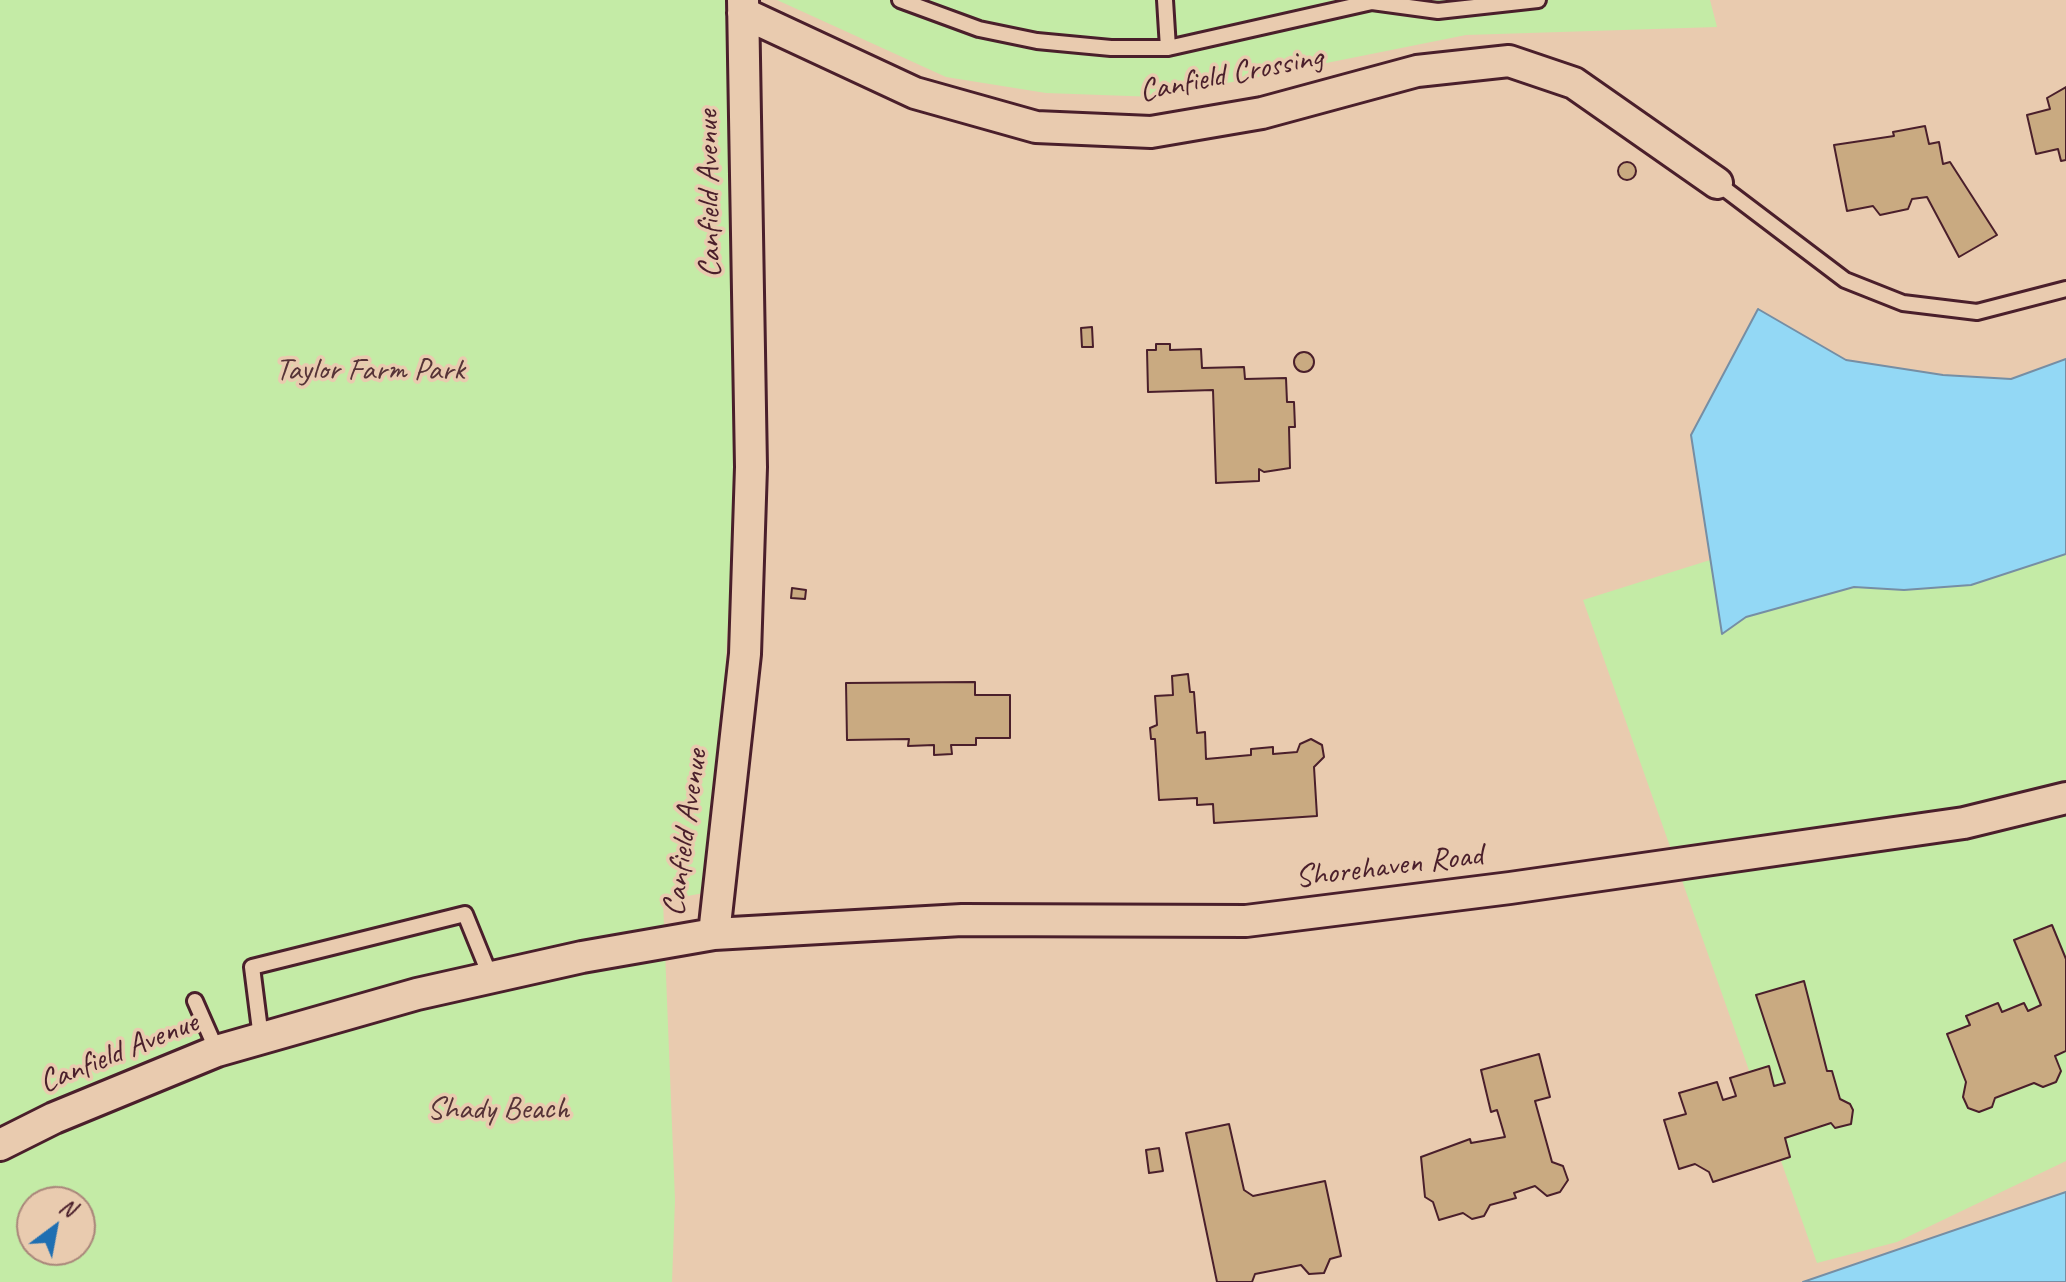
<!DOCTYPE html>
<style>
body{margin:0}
#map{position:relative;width:2066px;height:1282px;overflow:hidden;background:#e9cbaf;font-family:Caveat,sans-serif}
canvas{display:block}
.north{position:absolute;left:16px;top:1186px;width:80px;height:80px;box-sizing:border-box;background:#e9cbaf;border:2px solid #a9867a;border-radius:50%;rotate:32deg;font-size:22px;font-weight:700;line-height:32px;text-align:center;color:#4a1f2b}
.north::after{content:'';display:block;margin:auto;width:28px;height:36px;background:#1f6fb2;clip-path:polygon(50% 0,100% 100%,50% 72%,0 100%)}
</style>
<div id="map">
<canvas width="2066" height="1282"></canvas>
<div class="north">N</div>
</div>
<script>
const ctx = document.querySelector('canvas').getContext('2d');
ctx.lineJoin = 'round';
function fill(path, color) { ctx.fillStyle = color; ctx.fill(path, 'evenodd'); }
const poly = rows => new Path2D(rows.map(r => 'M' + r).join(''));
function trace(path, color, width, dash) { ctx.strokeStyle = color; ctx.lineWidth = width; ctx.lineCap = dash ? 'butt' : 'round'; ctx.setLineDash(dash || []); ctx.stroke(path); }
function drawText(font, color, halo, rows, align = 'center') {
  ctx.font = font + ' Caveat,sans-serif'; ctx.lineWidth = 7; ctx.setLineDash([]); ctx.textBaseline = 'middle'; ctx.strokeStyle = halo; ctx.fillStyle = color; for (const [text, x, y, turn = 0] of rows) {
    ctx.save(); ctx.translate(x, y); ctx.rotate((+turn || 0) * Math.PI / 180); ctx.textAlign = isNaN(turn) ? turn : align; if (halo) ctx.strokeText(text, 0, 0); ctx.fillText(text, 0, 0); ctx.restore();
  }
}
const green = poly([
 [0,0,754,0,734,514,713,891,663,901,675,1200,672,1282,0,1282],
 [32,1202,80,1202,80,1250,32,1250],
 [777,0,1710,0,1717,27,1466,35,1157,97,1046,93,946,77],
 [2066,448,2066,1161,1897,1242,1817,1263,1583,600]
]);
const water = poly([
 [1758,309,1846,360,1943,375,2011,379,2066,359,2066,554,1971,585,1904,590,1854,587,1746,617,1722,634,1691,435,1758,309],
 [2066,1192,2066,1282,1803,1282,2066,1192]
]);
const building = poly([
 [2066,87,2066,160,2061,161,2058,149,2036,154,2027,115,2050,109,2047,98,2066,87],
 [1925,126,1929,144,1939,142,1943,164,1950,162,1997,235,1959,257,1927,197,1912,199,1908,209,1880,215,1873,206,1847,211,1834,145,1894,136,1893,132,1925,126],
 '1618 171a9 9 0 1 1 18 0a9 9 0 1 1-18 0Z',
 [1092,327,1093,347,1082,347,1081,328,1092,327],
 [1156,344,1170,344,1170,350,1201,349,1202,368,1244,367,1245,379,1286,378,1287,402,1294,402,1295,427,1289,427,1290,468,1264,472,1259,469,1259,481,1216,483,1213,390,1148,392,1147,350,1156,350,1156,344],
 '1294 362a10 10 0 1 1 20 0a10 10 0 1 1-20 0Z',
 [792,588,806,590,805,599,791,598,792,588],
 [1188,674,1190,692,1194,692,1197,733,1205,732,1206,759,1251,755,1251,749,1273,747,1273,754,1297,752,1300,744,1311,739,1322,745,1324,757,1314,767,1317,816,1214,823,1213,804,1197,805,1197,798,1159,800,1155,739,1151,739,1150,728,1157,725,1155,696,1173,695,1172,676,1188,674],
 [975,682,975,695,1010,695,1010,738,976,738,976,745,951,745,952,754,934,755,934,745,908,746,909,739,847,740,846,683,975,682],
 [2052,925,2066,959,2066,1051,2055,1056,2061,1071,2056,1082,2043,1087,2034,1083,1995,1098,1992,1107,1979,1112,1968,1108,1963,1097,1966,1082,1947,1034,1970,1025,1966,1016,1998,1003,2002,1012,2024,1003,2028,1011,2041,1005,2014,940,2052,925],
 [1804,981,1827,1071,1832,1071,1840,1099,1850,1104,1853,1110,1851,1124,1835,1128,1831,1123,1785,1138,1790,1157,1713,1182,1709,1172,1695,1164,1679,1169,1664,1120,1686,1114,1679,1093,1717,1082,1723,1100,1736,1096,1730,1078,1769,1066,1774,1086,1785,1083,1756,995,1804,981],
 [1539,1054,1550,1097,1535,1101,1552,1162,1563,1166,1568,1180,1560,1192,1547,1196,1535,1186,1514,1193,1516,1198,1490,1205,1484,1216,1472,1219,1463,1213,1439,1220,1433,1202,1425,1197,1421,1157,1470,1139,1471,1143,1505,1137,1497,1110,1491,1112,1481,1070,1539,1054],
 [1229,1124,1244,1190,1253,1196,1325,1181,1341,1256,1330,1259,1324,1273,1309,1274,1301,1265,1255,1274,1252,1282,1217,1282,1186,1133,1229,1124],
 [1159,1148,1163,1171,1149,1173,1146,1150,1159,1148]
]);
const service = poly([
 [900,0,979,29,1037,41,1111,48,1168,48,1372,2,1438,11,1538,0],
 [1165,0,1168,48],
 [1717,183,1845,280,1903,303,1977,312,2066,289],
 [195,1001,217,1051],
 [261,1038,252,967,465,914,491,978]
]);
const minor = poly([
 [743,13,915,93,1036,127,1151,132,1262,113,1417,71,1509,61,1574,83,1717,183],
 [714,934,745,654,751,467,743,0],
 [0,1145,54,1118,217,1051,417,994,582,957,714,934,962,920,1246,921,1510,888,1964,823,2066,798]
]);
const streetNames = [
 ["Canfield Crossing",1231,75,-11],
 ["Canfield Avenue",710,194,-91],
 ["Canfield Avenue",686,833,-82],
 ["Shorehaven Road",1389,867,-7],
 ["Canfield Avenue",119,1053,-22]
];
const parkNames = [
 ["Taylor Farm Park",370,371],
 ["Shady Beach",498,1110]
];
fill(green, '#c4eba6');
fill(water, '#93d8f5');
trace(water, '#768ea4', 2);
fill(building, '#c9aa81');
trace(building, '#4a1f2b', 2);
trace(service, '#4a1f2b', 20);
trace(minor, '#4a1f2b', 36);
trace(service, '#e9cbaf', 14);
trace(minor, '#e9cbaf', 30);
drawText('32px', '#4a1f2b', '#e9cbaf', streetNames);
drawText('32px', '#563337', '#e9cbaf', parkNames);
</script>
